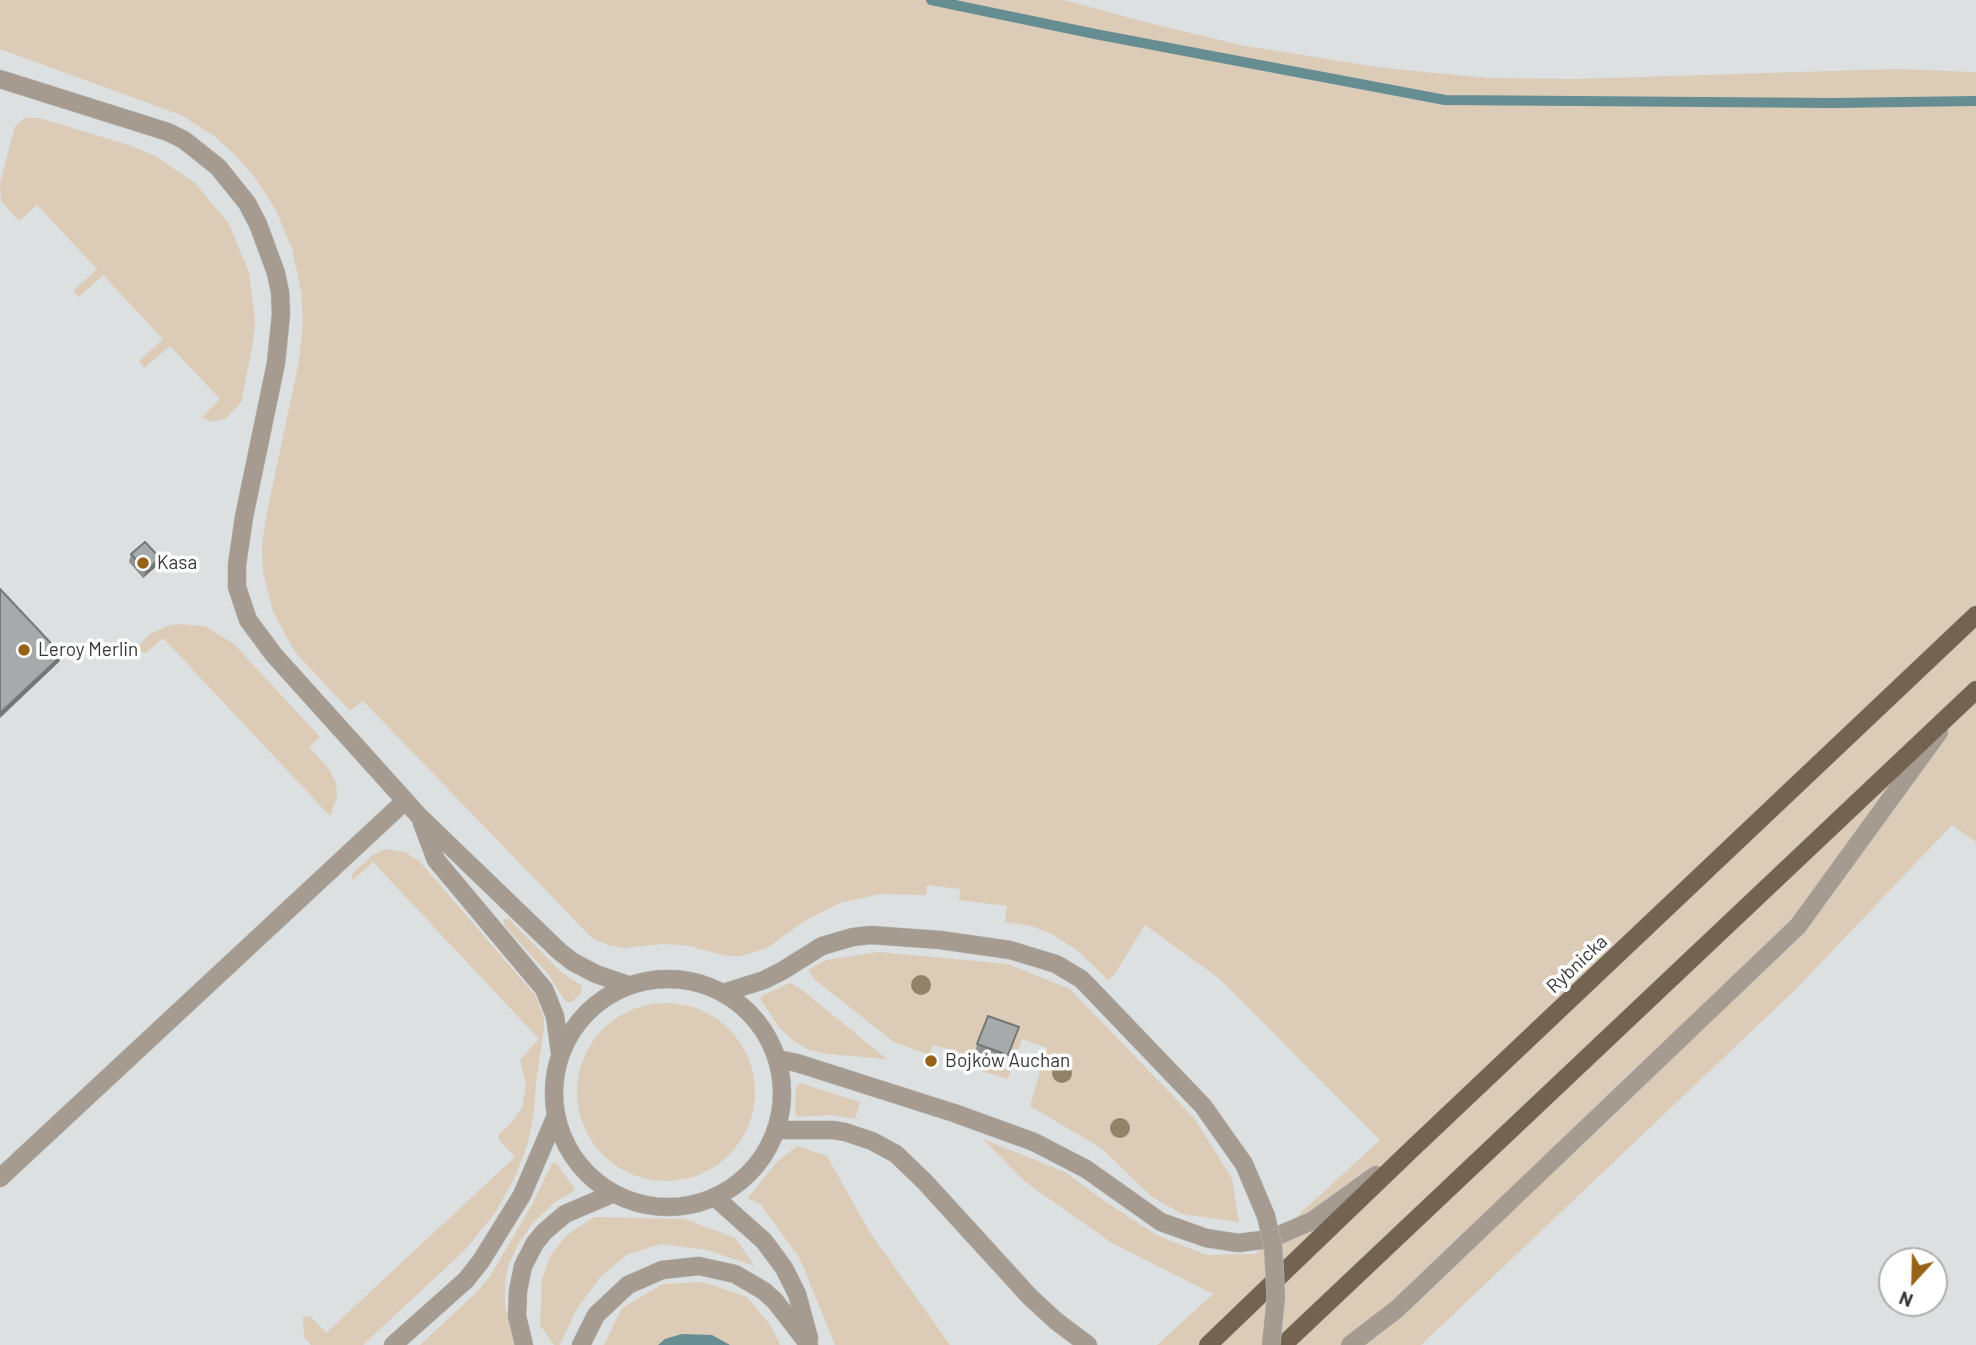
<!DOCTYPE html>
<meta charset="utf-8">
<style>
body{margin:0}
#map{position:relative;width:1976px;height:1345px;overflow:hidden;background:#dce0e0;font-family:Barlow,sans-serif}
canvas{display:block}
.north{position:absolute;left:1878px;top:1247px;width:70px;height:70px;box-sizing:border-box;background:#fff;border:2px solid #afafaf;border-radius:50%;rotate:202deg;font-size:19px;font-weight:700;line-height:28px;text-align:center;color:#363838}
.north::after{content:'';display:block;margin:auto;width:24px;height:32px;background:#966217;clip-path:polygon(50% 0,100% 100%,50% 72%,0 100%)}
</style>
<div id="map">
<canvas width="1976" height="1345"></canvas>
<div class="north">N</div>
</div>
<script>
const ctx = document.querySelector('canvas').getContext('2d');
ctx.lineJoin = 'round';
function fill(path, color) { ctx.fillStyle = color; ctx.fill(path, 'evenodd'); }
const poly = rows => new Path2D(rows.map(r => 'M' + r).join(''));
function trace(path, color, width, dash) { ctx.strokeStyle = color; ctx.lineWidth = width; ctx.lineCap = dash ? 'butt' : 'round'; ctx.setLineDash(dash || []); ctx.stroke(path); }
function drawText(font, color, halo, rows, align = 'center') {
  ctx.font = font + ' Barlow,sans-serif'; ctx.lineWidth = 7; ctx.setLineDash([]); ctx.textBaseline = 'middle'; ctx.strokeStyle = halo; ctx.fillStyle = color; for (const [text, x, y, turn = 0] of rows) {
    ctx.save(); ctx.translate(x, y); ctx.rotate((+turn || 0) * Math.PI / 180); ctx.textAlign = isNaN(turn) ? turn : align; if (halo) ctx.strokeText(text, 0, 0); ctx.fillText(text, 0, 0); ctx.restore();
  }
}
const green = poly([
 [0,0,1064,0,1145,22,1240,45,1384,68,1488,78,1575,79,1896,69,1976,72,1976,842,1952,825,1796,989,1421,1345,1157,1345,1213,1294,1112,1243,1024,1181,983,1139,1065,1172,1103,1200,1158,1236,1207,1255,1256,1254,1380,1140,1220,979,1145,925,1114,975,1108,980,1077,950,1052,934,1031,926,1005,922,1007,906,959,900,960,889,927,885,926,895,880,894,840,903,806,920,767,948,741,956,727,956,684,945,662,944,624,948,608,945,592,938,363,701,350,711,295,652,273,612,263,573,262,544,266,517,299,361,303,322,301,291,292,249,276,210,253,175,234,154,214,136,181,115,0,49],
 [25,118,39,118,129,145,155,156,195,183,229,224,249,273,255,320,253,343,241,403,225,419,211,422,202,417,220,399,170,346,144,368,139,361,163,339,103,275,79,297,73,291,97,269,37,205,19,221,1,201,0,183,15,126],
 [179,624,204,626,233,643,320,737,309,747,329,769,336,783,337,797,330,816,163,638,146,653,139,651,140,644,149,635,167,626],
 [385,849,405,852,420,862,535,995,544,1017,544,1028,536,1083,534,1111,528,1143,514,1179,495,1213,466,1249,363,1345,311,1345,304,1337,303,1317,310,1316,326,1333,515,1157,499,1140,499,1134,513,1121,522,1108,526,1085,520,1060,539,1039,373,862,353,880,351,878,353,873,373,855],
 [508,918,560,971,582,986,581,993,572,1002,566,1002,548,974,504,925,504,920],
 [879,952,1008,964,1070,989,1195,1119,1232,1179,1239,1222,1182,1214,1152,1197,1101,1148,1030,1106,1047,1048,1022,1039,1008,1079,962,1065,965,1054,933,1045,930,1055,894,1042,815,980,808,970,826,960],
 [790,983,802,990,887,1059,827,1054,809,1050,795,1042,780,1028,760,999,763,995],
 '577 1092a89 89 0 1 1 178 0a89 89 0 1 1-178 0Z',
 [800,1083,860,1102,855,1119,829,1115,797,1117,795,1114,796,1088],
 [797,1146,827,1156,869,1231,950,1345,835,1345,800,1259,761,1205,748,1198,776,1163],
 [552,1163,557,1164,575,1189,573,1192,555,1202,532,1224,517,1246,509,1264,505,1281,505,1305,514,1345,420,1345,477,1292,490,1276,532,1205],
 [594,1217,685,1219,735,1238,755,1266,707,1250,661,1244,628,1254,601,1276,576,1310,560,1345,554,1345,540,1325,542,1279,550,1256,567,1235],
 [703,1282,747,1297,771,1326,780,1345,604,1345,622,1308,663,1284]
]);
const water = poly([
 [682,1334,712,1335,730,1345,658,1345,665,1339]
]);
const stream = poly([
 [931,0,1095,34,1445,100,1834,103,1976,101]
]);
const lane = poly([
 [0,79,168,132,184,140,218,167,247,203,258,224,276,273,280,292,281,314,276,363,244,517,237,565,237,587,248,620,274,655,419,816,559,951,573,962,596,974,628,985],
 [422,823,436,860,544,989,555,1016,560,1053],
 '554 1093a114 114 0 1 1 228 0a114 114 0 1 1-228 0Z',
 [723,993,764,980,782,971,822,946,853,937,871,935,940,940,1010,950,1056,964,1081,979,1089,987],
 [778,1059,797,1063,954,1113,1034,1142,1086,1169,1161,1222,1206,1238,1238,1243,1270,1239,1312,1221,1376,1175],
 [777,1130,833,1130,845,1132,872,1141,896,1154,925,1182,1030,1297,1056,1321,1088,1345],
 [0,1178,405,801],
 [717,1199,764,1241,784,1268,797,1294,809,1338],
 [393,1345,466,1280,481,1261,522,1195,555,1118],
 [524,1345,517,1316,518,1291,523,1266,535,1243,544,1232,565,1214,612,1194],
 [581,1345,596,1315,628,1285,662,1270,699,1266,735,1274,764,1291,775,1301,809,1345],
 [1350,1345,1397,1309,1798,926,1939,732]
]);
const primary = poly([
 [1208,1345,1413,1148,1976,615],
 [1283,1345,1976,690]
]);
const laneBridge = poly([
 [1089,987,1203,1106,1244,1164,1266,1216,1273,1246,1276,1297,1271,1345]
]);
const trees = [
 [921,985],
 [1062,1073],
 [1120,1128]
];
const wall = poly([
 [131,554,160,558,158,565,143,578,129,562],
 [988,1016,1019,1027,1006,1062,975,1051]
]);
const shadedWall = poly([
 [160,558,158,565,143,578,146,571],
 [62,655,59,662,0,718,0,713]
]);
const building = poly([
 [145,542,160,558,146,571,131,554,145,542],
 [0,589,62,655,0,713,0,589],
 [988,1016,1019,1027,1008,1055,977,1044,988,1016]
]);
const markers = [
 [143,563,7,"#966217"],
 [24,650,7,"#966217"],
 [931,1061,7,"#966217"]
];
const poiNames = [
 ["Kasa",157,563],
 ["Leroy Merlin",38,650],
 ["Bojków Auchan",945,1061]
];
const streetNames = [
 ["Rybnicka",1577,964,-43]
];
fill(green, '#dccbb7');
fill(water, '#668d92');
trace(stream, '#668d92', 10);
trace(lane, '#bbbebe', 19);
trace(primary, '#bbbebe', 19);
trace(lane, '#a59b90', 18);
trace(primary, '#746350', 18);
trace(laneBridge, '#bbbebe', 19, []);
trace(laneBridge, '#a59b90', 18);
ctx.fillStyle = '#928268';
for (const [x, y] of trees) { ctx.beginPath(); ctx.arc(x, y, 10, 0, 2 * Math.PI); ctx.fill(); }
fill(wall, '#8f9292');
fill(shadedWall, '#747777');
fill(building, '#a6aaaa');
trace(building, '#747777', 2);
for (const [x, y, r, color] of markers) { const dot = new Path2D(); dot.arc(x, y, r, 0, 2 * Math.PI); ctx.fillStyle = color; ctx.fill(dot); trace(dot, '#fff', 2.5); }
drawText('19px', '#363838', '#fff', poiNames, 'left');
drawText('19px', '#363838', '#fff', streetNames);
</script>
